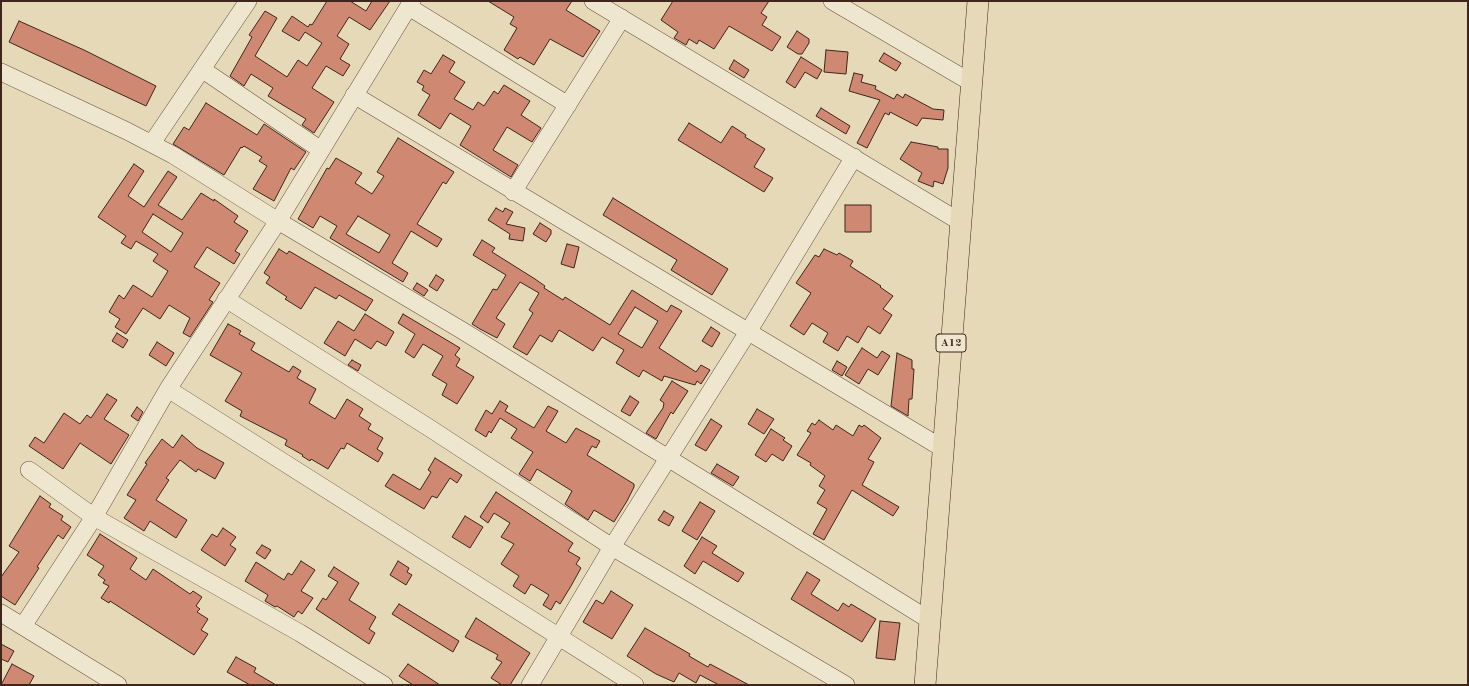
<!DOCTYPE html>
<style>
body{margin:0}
#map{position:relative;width:1469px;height:686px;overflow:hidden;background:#e6d9b7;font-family:"Old Standard TT",serif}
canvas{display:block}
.frame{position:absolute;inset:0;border:2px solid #3f251b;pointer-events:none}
</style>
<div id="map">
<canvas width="1469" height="686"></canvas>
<div class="frame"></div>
</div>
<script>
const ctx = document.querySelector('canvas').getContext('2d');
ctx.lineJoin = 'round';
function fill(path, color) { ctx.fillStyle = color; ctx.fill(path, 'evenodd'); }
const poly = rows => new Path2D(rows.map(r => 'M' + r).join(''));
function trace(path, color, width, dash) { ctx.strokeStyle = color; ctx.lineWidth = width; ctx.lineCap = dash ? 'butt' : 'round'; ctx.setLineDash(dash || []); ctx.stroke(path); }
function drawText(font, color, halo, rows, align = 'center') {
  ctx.font = font + ' "Old Standard TT",serif'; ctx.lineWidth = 3; ctx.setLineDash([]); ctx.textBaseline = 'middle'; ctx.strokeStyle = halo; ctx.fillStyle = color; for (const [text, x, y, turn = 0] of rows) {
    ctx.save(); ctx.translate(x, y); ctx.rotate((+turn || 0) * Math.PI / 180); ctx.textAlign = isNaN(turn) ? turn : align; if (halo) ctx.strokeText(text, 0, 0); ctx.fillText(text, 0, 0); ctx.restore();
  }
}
const building = poly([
 [327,1,350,1,366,11,372,1,390,1,370,30,349,17,337,36,349,44,340,59,350,65,343,76,326,66,312,88,334,102,314,133,302,125,306,119,268,96,273,88,251,74,244,86,230,76,252,37,249,35,265,11,277,18,255,56,287,77,298,60,307,66,322,43,305,32,299,41,282,31,292,16,308,27,310,24,312,25,327,1],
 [488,1,572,1,566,10,600,31,583,57,550,39,534,65,520,57,518,59,504,50,517,28,510,24,514,17,488,1],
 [673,1,769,1,761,13,767,17,762,25,781,37,772,51,729,26,714,49,699,40,697,44,689,39,686,45,674,38,678,32,661,20,673,1],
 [19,21,84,50,156,86,146,106,9,42,19,21],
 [797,31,809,39,809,43,802,54,798,54,787,47,797,31],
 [826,50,848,52,846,74,824,72,826,50],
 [884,53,901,63,896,71,879,61,884,53],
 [443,55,455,62,449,72,465,82,454,99,473,110,478,102,484,106,494,91,498,94,504,85,530,101,521,115,541,128,532,142,507,127,493,150,518,165,511,177,460,145,471,126,450,113,440,129,418,115,430,95,422,90,424,86,417,82,424,70,431,74,443,55],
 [801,57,822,70,817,79,805,72,795,88,786,82,801,57],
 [734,60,749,70,744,78,729,69,734,60],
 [854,73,863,75,861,82,876,86,875,89,894,99,897,94,903,98,905,94,933,109,944,110,943,120,922,118,917,126,890,112,889,115,885,113,867,148,857,143,880,100,849,91,854,73],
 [206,103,257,135,264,124,306,152,294,170,291,168,274,201,253,189,267,166,259,161,262,157,244,146,242,148,241,147,224,175,173,144,184,127,189,130,206,103],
 [821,108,850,126,846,134,816,116,821,108],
 [689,123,721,143,732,126,746,135,745,137,765,149,754,167,773,178,764,192,678,140,689,123],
 [398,138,454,172,446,184,443,182,417,224,442,239,437,247,411,231,392,263,408,273,403,282,330,238,337,226,320,216,313,228,298,219,327,168,329,169,336,158,362,173,355,183,372,194,384,176,377,172,398,138],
 [358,216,390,235,379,253,346,234,358,216],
 [911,142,938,147,938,149,948,149,948,168,943,184,934,181,933,187,918,181,922,173,900,159,911,142],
 [134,164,144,171,128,196,144,207,168,171,177,177,158,205,182,220,201,193,214,201,214,199,238,216,234,222,248,231,235,251,240,254,234,264,207,247,194,267,220,283,209,300,213,302,190,337,183,333,190,318,169,305,160,319,143,308,126,334,115,327,120,319,109,312,119,295,124,299,133,285,152,297,168,271,153,261,158,254,136,241,131,249,121,243,126,236,98,217,134,164],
 [153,214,183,233,171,252,142,232,153,214],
 [613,198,728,269,712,295,671,270,677,260,603,215,613,198],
 [845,205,871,205,871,232,845,232,845,205],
 [496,208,503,212,505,208,513,212,506,224,525,228,523,241,509,239,510,234,488,220,496,208],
 [540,223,551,230,551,234,546,242,533,234,540,223],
 [482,240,495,248,492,252,535,279,545,286,544,288,563,300,565,297,610,325,632,290,667,312,671,305,682,311,659,348,696,372,701,365,710,370,701,384,697,381,695,385,664,376,662,381,643,370,639,377,616,363,624,350,602,337,593,351,559,330,552,342,540,335,527,355,513,347,533,313,529,310,539,293,520,282,496,318,505,324,497,338,480,329,472,324,493,289,497,290,506,275,473,255,482,240],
 [635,307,658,321,642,348,618,334,635,307],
 [567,244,579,247,574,268,561,264,567,244],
 [279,249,287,254,289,251,373,300,366,311,339,295,336,299,315,287,301,309,285,299,287,297,266,283,270,277,264,273,279,249],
 [824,249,837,255,839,253,853,261,850,266,881,286,880,287,893,296,883,309,892,315,880,334,868,326,858,343,847,336,838,351,823,342,828,333,812,323,804,335,790,326,811,293,796,283,815,255,819,257,824,249],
 [436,275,444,280,437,291,429,286,436,275],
 [417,283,428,290,424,296,413,289,417,283],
 [365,314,394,332,386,346,377,341,371,349,355,339,345,356,324,343,338,321,354,331,365,314],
 [403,314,460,348,455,355,460,359,456,366,474,377,457,404,442,395,447,384,432,375,443,356,423,344,414,358,405,352,415,334,398,323,403,314],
 [228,324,241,331,239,334,255,343,251,350,289,372,293,366,301,371,297,378,316,389,309,403,335,419,347,399,363,409,359,416,371,424,368,429,383,438,377,449,383,453,378,462,347,443,344,449,341,448,328,469,311,459,310,461,302,456,303,455,285,445,287,440,240,416,242,411,225,401,242,373,210,355,228,324],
 [711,327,720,333,712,347,702,341,711,327],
 [117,333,128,340,123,348,112,341,117,333],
 [157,342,174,353,166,366,149,355,157,342],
 [862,348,877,358,882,351,890,356,878,375,868,369,859,384,845,375,862,348],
 [897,353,912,360,912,369,914,369,912,399,909,399,908,416,891,406,897,353],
 [352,360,361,365,358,371,348,365,352,360],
 [837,361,847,367,842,376,832,370,837,361],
 [672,381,688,391,673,414,671,412,656,439,646,433,663,408,664,403,660,400,672,381],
 [107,394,117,400,104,419,129,435,111,464,80,443,63,469,29,446,35,437,44,443,64,413,80,424,87,415,91,418,107,394],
 [630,396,639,402,630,416,621,411,630,396],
 [500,401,508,406,505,411,534,428,548,406,558,411,546,431,566,443,576,428,600,441,596,448,592,446,587,455,634,484,634,487,627,501,614,522,594,510,588,520,565,504,572,491,537,469,530,481,519,474,533,452,511,438,517,429,500,418,491,433,489,431,486,437,475,430,486,410,492,414,500,401],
 [137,407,143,412,138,421,131,416,137,407],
 [757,409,774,419,764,434,748,424,757,409],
 [711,419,722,426,706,451,695,445,711,419],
 [819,420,833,430,836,425,853,436,859,425,862,427,864,425,881,438,868,459,874,462,862,485,899,507,893,516,852,490,824,540,813,534,827,509,817,503,825,490,819,486,825,476,810,465,811,463,797,455,811,433,807,431,812,423,815,425,819,420],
 [771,429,785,438,783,440,792,446,783,461,772,454,766,462,755,455,771,429],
 [182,435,197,448,224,463,215,479,198,469,196,472,180,460,166,478,169,480,156,500,187,520,176,538,150,521,144,531,124,518,136,500,127,495,147,464,145,463,162,439,173,448,182,435],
 [435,458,462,475,457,483,450,478,437,498,432,496,424,509,385,486,393,474,420,490,431,472,428,470,435,458],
 [717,464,739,477,733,486,711,473,717,464],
 [496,492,573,543,568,551,580,558,576,564,581,568,571,586,560,604,556,601,551,610,543,605,549,595,531,584,525,594,513,586,519,576,501,564,514,544,501,537,510,523,494,513,488,523,480,517,496,492],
 [40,496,51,504,49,507,63,516,61,520,71,527,63,539,58,535,37,567,39,568,15,605,1,596,1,577,19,552,9,546,40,496],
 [700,502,715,511,697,540,682,531,700,502],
 [664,511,674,517,669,526,658,520,664,511],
 [465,516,483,527,470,548,452,537,465,516],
 [223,528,236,537,230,545,236,549,225,566,201,550,212,534,217,537,223,528],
 [100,534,137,558,130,569,146,580,153,569,190,594,193,591,202,597,196,606,200,609,197,612,208,619,201,630,208,634,194,655,110,601,109,603,101,598,109,586,103,583,105,580,98,575,104,566,87,555,100,534],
 [702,537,717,546,712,553,744,573,738,582,703,561,695,574,684,566,702,537],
 [262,545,271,550,265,559,256,553,262,545],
 [301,561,315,570,301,591,313,598,302,614,298,611,294,617,277,606,275,607,265,601,268,595,245,581,256,562,284,580,288,573,292,575,301,561],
 [398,561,409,568,407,572,412,575,406,585,390,575,398,561],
 [334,567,359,583,349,600,376,617,369,629,375,633,369,644,316,609,323,598,326,600,338,582,328,576,334,567],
 [807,572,820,580,811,594,838,611,843,603,849,607,851,604,876,619,862,642,791,599,807,572],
 [611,591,633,605,612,639,583,622,596,600,603,604,611,591],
 [399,604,459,641,453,652,392,614,399,604],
 [476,618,530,653,510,685,502,685,491,678,502,662,496,659,498,655,465,637,476,618],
 [880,621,900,623,895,660,876,658,880,621],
 [645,628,690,654,689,656,708,667,710,664,749,685,719,685,700,675,696,683,679,673,674,682,656,674,627,656,645,628],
 [1,644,14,651,8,662,1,659,1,644],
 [236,657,256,668,254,672,276,685,250,685,227,672,236,657],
 [12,664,34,676,29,685,1,685,12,664],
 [408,664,440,685,413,685,399,676,408,664]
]);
const minor = poly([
 [593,1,962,223],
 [832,1,972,83],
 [409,7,568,105],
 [203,70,321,150],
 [1,72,127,131,173,155,278,221,463,331,931,621],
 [354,95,942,448],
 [152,143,248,1],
 [513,192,622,18],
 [226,299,431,429,612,547,846,685],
 [168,389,635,685],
 [29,470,94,517,300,633,384,685],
 [1,613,118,685],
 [23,626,94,517,168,389,278,221,412,1],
 [530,685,612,547,748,332,854,157]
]);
const major = poly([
 [925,685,978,1]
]);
const shields = [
 [951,343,30]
];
const shieldNames = [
 ["A12",951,343]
];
fill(building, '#cf8972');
trace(building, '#3f251b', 1);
trace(minor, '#695242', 18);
trace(major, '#3f251b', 22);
trace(minor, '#efe6d0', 17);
trace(major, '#e6d9b7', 21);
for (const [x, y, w] of shields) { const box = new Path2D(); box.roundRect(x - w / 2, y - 9, w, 18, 3); ctx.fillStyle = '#efe6d0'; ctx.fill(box); trace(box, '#3f251b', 1); }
drawText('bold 11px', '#3f251b', null, shieldNames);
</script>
